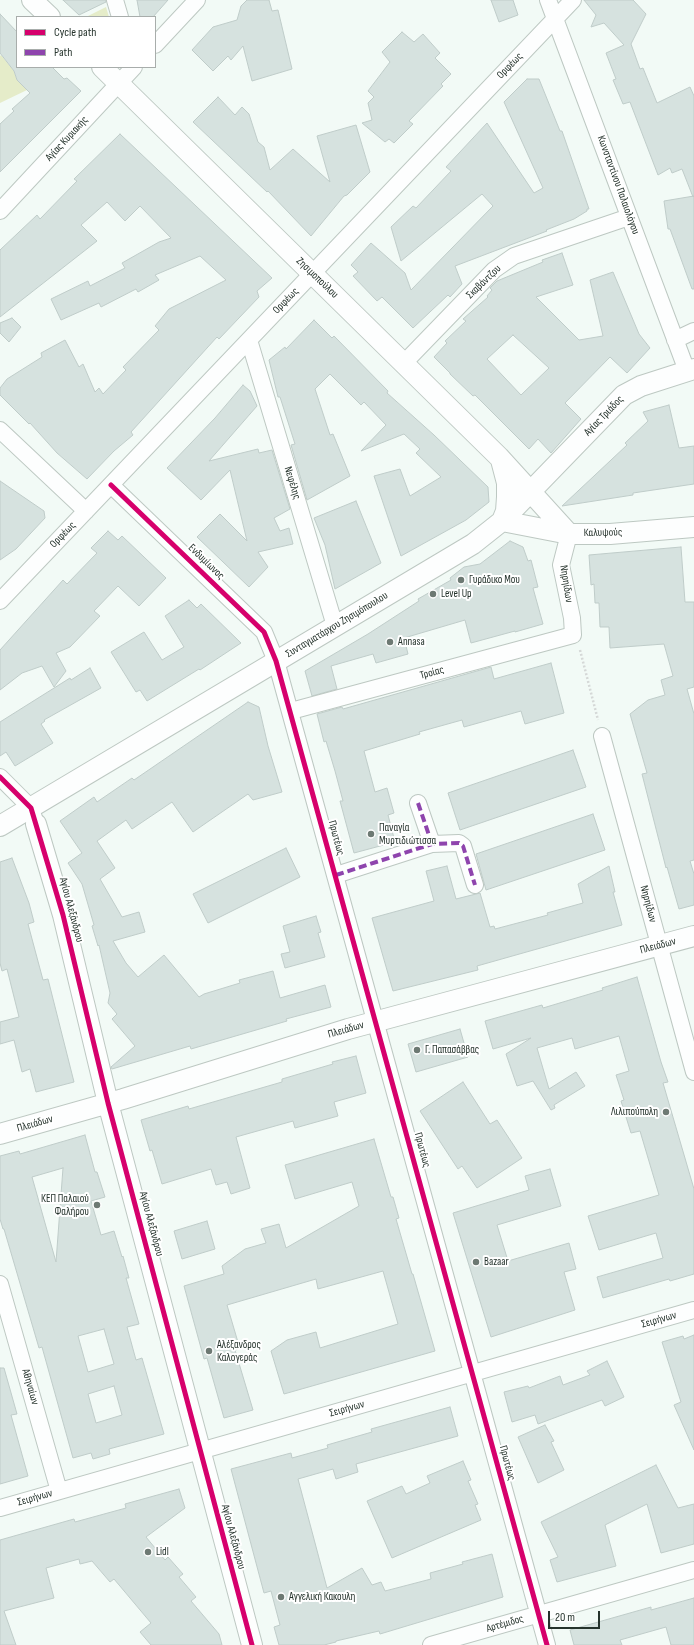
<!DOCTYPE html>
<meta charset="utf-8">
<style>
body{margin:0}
#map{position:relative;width:694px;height:1645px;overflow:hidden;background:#f2faf6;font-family:"Sofia Sans Condensed",sans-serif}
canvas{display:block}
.legend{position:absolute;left:16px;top:16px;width:140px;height:52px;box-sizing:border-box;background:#fff;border:1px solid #a8adab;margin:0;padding:5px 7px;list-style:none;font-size:12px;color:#25332c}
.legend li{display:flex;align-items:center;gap:8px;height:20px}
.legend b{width:20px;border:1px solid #a8adab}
.scale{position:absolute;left:548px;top:1611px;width:52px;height:18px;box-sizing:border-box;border:2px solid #25332c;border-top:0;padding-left:5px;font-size:12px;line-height:14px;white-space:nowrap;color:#25332c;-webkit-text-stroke:3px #fff;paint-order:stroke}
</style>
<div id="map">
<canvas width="694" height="1645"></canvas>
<ul class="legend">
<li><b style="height:5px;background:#d6006c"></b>Cycle path</li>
<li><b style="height:5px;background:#8e44ad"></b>Path</li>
</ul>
<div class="scale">20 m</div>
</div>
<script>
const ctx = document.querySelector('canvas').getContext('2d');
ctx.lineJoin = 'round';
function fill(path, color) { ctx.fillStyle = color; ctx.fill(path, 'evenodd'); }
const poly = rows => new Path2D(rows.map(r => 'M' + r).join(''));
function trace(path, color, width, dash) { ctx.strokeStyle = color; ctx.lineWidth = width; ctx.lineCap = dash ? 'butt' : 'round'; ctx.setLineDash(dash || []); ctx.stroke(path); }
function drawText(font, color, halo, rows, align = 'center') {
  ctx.font = font + ' "Sofia Sans Condensed",sans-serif'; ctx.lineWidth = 4; ctx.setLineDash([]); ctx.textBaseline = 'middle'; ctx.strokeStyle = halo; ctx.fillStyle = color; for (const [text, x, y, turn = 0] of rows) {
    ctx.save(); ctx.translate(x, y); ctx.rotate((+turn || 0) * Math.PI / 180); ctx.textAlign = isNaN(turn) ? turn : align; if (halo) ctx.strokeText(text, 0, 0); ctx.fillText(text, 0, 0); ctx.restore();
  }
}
const green = poly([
 [106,7,109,17,86,17],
 [1,55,14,71,17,80,27,90,0,103,0,56]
]);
const building = poly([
 [63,0,106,0,106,2,79,15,63,0],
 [137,0,168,0,153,17,140,17,137,0],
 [247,0,269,0,272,11,278,10,292,69,252,81,243,46,231,60,228,56,213,71,192,50,213,27,237,20,241,6,247,0],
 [491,0,513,0,518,15,499,22,491,0],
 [584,0,633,0,646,14,631,44,640,69,643,68,657,103,690,87,694,96,694,196,693,197,682,169,672,173,670,168,658,175,630,102,623,104,613,80,616,79,606,53,624,45,604,23,591,27,596,15,584,0],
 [0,14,17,32,17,67,52,67,64,79,67,78,81,91,0,172,0,124,14,111,12,109,30,93,17,80,14,71,0,53,0,14],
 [402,32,414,42,423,34,440,53,435,58,451,74,441,84,443,86,409,121,413,124,394,143,389,139,385,142,362,123,372,120,368,103,374,97,368,91,390,62,382,52,402,32],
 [527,79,539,79,560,131,562,131,589,209,587,209,587,211,574,219,546,230,547,231,455,266,462,284,450,297,448,295,413,328,382,297,377,301,353,276,358,272,351,265,371,243,405,273,411,290,493,206,482,194,401,261,391,227,413,206,416,208,451,171,446,167,487,123,534,193,543,188,504,102,527,79],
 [218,97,235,115,242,107,249,114,258,142,264,147,270,170,293,149,330,182,317,136,356,125,370,172,347,195,344,196,311,236,268,191,267,192,193,122,218,97],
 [120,134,272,278,257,291,259,297,219,339,217,337,131,432,133,435,114,451,87,479,57,453,30,423,29,424,0,395,0,388,7,379,42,357,41,353,65,340,79,367,83,364,95,392,99,388,103,394,126,370,123,367,159,330,155,326,169,309,226,280,200,256,155,275,159,280,138,292,136,289,101,307,99,303,61,320,51,299,88,281,90,286,125,268,122,263,159,242,171,238,140,206,125,221,107,202,81,225,97,241,0,317,0,250,37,215,40,219,77,181,74,179,120,134],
 [694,196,694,289,692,289,670,229,668,229,664,201,694,196],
 [562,253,573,285,536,297,579,340,603,336,590,280,613,272,639,334,650,348,627,373,610,357,565,403,581,419,551,453,538,439,529,449,475,395,473,396,450,374,450,373,434,357,447,343,445,341,466,321,463,319,488,297,487,296,492,290,490,288,497,281,543,262,542,260,562,253],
 [513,335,549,368,521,395,487,359,513,335],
 [12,318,21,327,9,342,0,333,0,323,12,318],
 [314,320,332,338,334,336,388,391,387,393,434,435,488,487,489,502,466,520,401,556,374,476,400,469,410,496,441,477,416,453,420,449,404,434,361,451,386,425,364,402,361,405,330,374,315,389,330,435,333,434,350,476,307,500,291,445,295,444,280,397,278,397,269,360,285,347,286,349,314,320],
 [243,385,250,391,257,406,209,461,258,449,259,453,272,450,290,509,274,518,280,531,289,528,293,544,258,552,268,567,249,587,197,537,220,514,247,541,230,470,201,500,167,468,215,418,243,385],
 [669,405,679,448,694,446,694,484,633,493,633,495,562,506,627,445,625,443,648,421,643,412,669,405],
 [0,481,44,511,45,518,16,549,0,560,0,481],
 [356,501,381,563,335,589,325,545,314,518,356,501],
 [108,531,118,540,122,536,166,578,139,606,118,586,94,611,100,616,70,647,56,653,66,671,54,687,42,666,22,673,0,690,0,650,63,580,67,584,97,553,91,548,108,531],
 [510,541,523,547,528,561,531,560,538,587,533,588,543,624,515,632,515,631,471,643,465,620,404,638,408,654,376,663,373,654,331,666,337,689,312,696,305,671,368,634,419,601,418,599,451,580,450,578,464,567,480,564,510,541],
 [681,547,685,602,694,602,694,687,687,689,694,714,694,860,690,861,694,874,694,905,679,909,667,867,666,868,642,774,647,773,630,714,648,700,665,695,661,680,673,676,664,644,610,648,609,627,600,627,599,603,595,603,594,584,591,585,589,555,681,547],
 [189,600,197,608,201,604,241,643,200,670,199,669,147,701,140,690,136,692,111,652,144,632,162,660,184,647,165,616,189,600],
 [551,663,564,713,525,724,521,711,464,727,462,720,419,732,420,734,364,751,375,792,387,788,394,813,388,815,395,842,354,853,340,801,343,801,335,771,326,741,324,742,317,714,342,707,343,709,491,667,494,679,551,663],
 [90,668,101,688,44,720,45,721,41,724,53,743,15,766,6,752,0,756,0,722,70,678,71,680,90,668],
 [248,702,259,707,268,746,282,792,253,800,248,794,193,832,172,802,132,829,126,820,97,841,115,868,100,879,122,917,139,912,145,932,113,941,126,963,138,977,164,955,199,997,204,994,240,983,239,980,273,971,280,998,325,985,331,1007,286,1019,287,1021,191,1049,190,1046,112,1069,111,1067,135,1046,112,1019,117,1014,108,1003,110,993,99,945,98,946,92,926,94,925,82,884,68,863,82,853,60,821,94,797,97,802,132,778,134,780,248,702],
 [573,750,586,787,460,830,448,793,573,750],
 [593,814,605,850,486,890,476,854,593,814],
 [286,848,300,877,208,923,193,894,286,848],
 [12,858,29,903,34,922,28,924,43,980,48,979,74,1082,36,1092,30,1069,22,1072,14,1040,0,1044,0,1022,19,1017,7,969,2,971,0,963,0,862,12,858],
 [447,866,456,899,480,893,490,927,494,926,495,929,548,915,547,913,583,903,578,884,609,866,615,892,613,892,622,925,477,966,478,970,393,991,372,918,434,901,426,871,447,866],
 [316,916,321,932,318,933,325,957,285,968,281,954,290,952,283,926,316,916],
 [637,977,661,1062,668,1082,663,1083,694,1189,694,1274,670,1281,669,1279,603,1298,597,1277,663,1258,656,1233,599,1250,588,1216,659,1195,640,1131,631,1133,621,1101,624,1100,616,1075,629,1071,619,1036,575,1049,572,1038,537,1048,549,1089,576,1072,585,1086,554,1105,555,1108,551,1110,533,1081,517,1086,506,1054,531,1038,493,1049,485,1021,542,1005,543,1008,603,990,602,988,637,977],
 [460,1029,468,1057,416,1072,408,1044,460,1029],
 [356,1056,366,1093,334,1102,338,1116,295,1128,293,1121,236,1137,250,1188,231,1194,227,1182,216,1185,211,1169,162,1184,152,1150,150,1151,141,1120,188,1106,189,1109,282,1082,282,1079,333,1064,332,1062,356,1056],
 [463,1082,490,1124,497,1120,522,1158,477,1188,462,1166,458,1169,420,1111,463,1082],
 [85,1135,95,1172,97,1172,105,1197,91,1201,101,1235,114,1231,122,1257,123,1256,129,1278,126,1278,139,1324,127,1327,136,1360,142,1358,164,1434,109,1449,110,1454,93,1459,91,1453,73,1458,42,1347,39,1348,4,1229,3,1229,0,1219,0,1156,19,1151,20,1154,85,1135],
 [63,1168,56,1262,32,1177,63,1168],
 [104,1329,114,1364,88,1372,78,1336,104,1329],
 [114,1386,122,1415,96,1423,88,1394,114,1386],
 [374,1139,391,1197,393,1197,399,1218,396,1219,412,1274,413,1274,435,1351,284,1394,271,1351,287,1340,316,1332,320,1348,398,1324,383,1271,318,1289,316,1279,227,1305,240,1349,235,1350,253,1410,224,1418,207,1358,204,1359,184,1286,224,1274,222,1266,245,1249,266,1243,261,1229,279,1224,286,1248,359,1206,352,1182,295,1199,285,1165,374,1139],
 [550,1169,561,1206,497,1225,508,1261,569,1243,576,1269,564,1272,575,1310,491,1337,453,1213,529,1190,525,1176,550,1169],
 [207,1221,215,1249,182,1259,174,1231,207,1221],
 [694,1335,694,1450,674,1405,681,1402,662,1342,683,1336,684,1339,694,1335],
 [607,1361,624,1397,605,1406,602,1400,538,1424,535,1415,512,1422,504,1392,528,1386,529,1388,560,1376,563,1385,590,1375,587,1371,607,1361],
 [0,1368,4,1368,17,1414,11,1415,28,1476,0,1484,0,1368],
 [450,1407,458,1436,356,1464,358,1472,336,1479,333,1469,298,1479,327,1588,362,1568,372,1585,381,1582,385,1591,431,1579,430,1573,463,1564,462,1562,492,1554,503,1597,380,1634,379,1631,336,1641,336,1642,324,1645,279,1645,274,1627,280,1625,271,1591,264,1593,231,1469,291,1453,292,1458,328,1448,327,1445,372,1432,371,1429,450,1407],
 [545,1425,554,1441,551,1442,564,1470,538,1483,518,1437,545,1425],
 [463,1461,471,1480,468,1481,478,1504,475,1505,481,1520,392,1558,367,1501,402,1486,406,1494,430,1483,427,1476,463,1461],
 [656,1465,678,1508,694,1504,694,1544,661,1553,647,1504,605,1525,616,1566,557,1582,550,1560,558,1557,541,1522,656,1465],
 [179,1489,185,1508,146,1537,165,1560,168,1557,183,1574,179,1577,196,1597,191,1601,219,1634,222,1645,151,1645,140,1632,151,1623,114,1579,110,1582,92,1561,80,1564,79,1559,46,1568,54,1598,4,1611,16,1645,0,1645,0,1540,74,1519,75,1522,126,1508,125,1504,179,1489],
 [694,1598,694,1645,671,1645,666,1627,620,1640,622,1645,574,1645,570,1630,651,1607,651,1610,694,1598]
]);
const path = poly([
 [580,650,598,720]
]);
const minor = poly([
 [115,0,120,17],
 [548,0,687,371],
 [155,45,197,0],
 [0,211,134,67],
 [249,340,335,626],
 [675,340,694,331],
 [404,363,494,270,514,256,629,217],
 [0,430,86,511],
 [111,485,264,632,276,661,547,1645],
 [0,601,573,0],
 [291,711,573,635,572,618,561,565,569,534],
 [602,736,694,1072],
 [0,777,31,808,34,818],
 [418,803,432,844],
 [336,875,432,844,459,843,463,846,475,885],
 [0,1284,59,1491],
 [0,1508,694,1310],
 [431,1645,694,1570]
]);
const tertiary = poly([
 [32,0,50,17],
 [102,67,499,457,569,534],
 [501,460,507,483,507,497,506,511,502,521],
 [502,521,569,534,610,534,694,527],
 [36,824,63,915,108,1103,252,1645],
 [0,826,473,544,502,521,624,395,641,386,694,369],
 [0,1134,123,1099,348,1029,694,936]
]);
const quiet = poly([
 [418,803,432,844],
 [336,875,432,844,459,843,463,846,475,885]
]);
const cycleway = poly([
 [111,485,264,632,276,661,547,1645],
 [0,777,31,808,63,915,108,1103,252,1645]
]);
const markers = [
 [461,580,4,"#6d7973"],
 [433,594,4,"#6d7973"],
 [390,642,4,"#6d7973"],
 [371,834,4,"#6d7973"],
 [417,1050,4,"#6d7973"],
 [666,1112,4,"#6d7973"],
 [97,1205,4,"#6d7973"],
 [476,1262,4,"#6d7973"],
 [209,1351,4,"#6d7973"],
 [148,1552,4,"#6d7973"],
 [281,1597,4,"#6d7973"]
];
const streetNames = [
 ["Ορφέως",510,66,-46],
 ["Αγίας Κυριακής",67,139,-47],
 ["Κωνσταντίνου Παλαιολόγου",618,185,70],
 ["Ζησιμοπούλου",317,278,44],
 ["Σκαβάντζου",484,282,-44],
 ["Ορφέως",286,301,-46],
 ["Αγίας Τριάδος",604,416,-46],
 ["Νεφέλης",292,483,73],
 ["Καλυψούς",603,533,-1],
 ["Ορφέως",63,535,-46],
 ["Ενδυμίωνος",206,562,44],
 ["Νηρηίδων",566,584,81],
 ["Συνταγματάρχου Ζησιμόπουλου",337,625,-31],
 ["Τροίας",432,673,-15],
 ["Πρωτέως",336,838,75],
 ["Νηρηίδων",648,904,75],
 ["Αγίου Αλεξάνδρου",71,910,75],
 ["Πλειάδων",658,946,-15],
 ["Πλειάδων",346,1030,-16],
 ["Πλειάδων",35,1124,-16],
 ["Πρωτέως",422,1150,75],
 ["Αγίου Αλεξάνδρου",151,1224,75],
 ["Σειρήνων",659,1320,-16],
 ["Αθηναίων",30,1387,74],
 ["Σειρήνων",347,1409,-16],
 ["Πρωτέως",507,1463,75],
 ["Σειρήνων",35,1498,-16],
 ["Αγίου Αλεξάνδρου",233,1537,75],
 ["Αρτέμιδος",505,1624,-16]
];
const poiNames = [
 ["Γυράδικο Μου",469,580],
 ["Level Up",441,594],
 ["Annasa",398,642],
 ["Παναγία",379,828],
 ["Μυρτιδιώτισσα",379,841],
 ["Γ. Παπασάββας",425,1050],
 ["Λιλιπούπολη",658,1112,"right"],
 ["ΚΕΠ Παλαιού",89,1199,"right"],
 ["Φαλήρου",89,1212,"right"],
 ["Bazaar",484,1262],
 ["Αλέξανδρος",217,1345],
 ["Καλογεράς",217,1358],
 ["Lidl",156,1552],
 ["Αγγελική Κακουλη",289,1597]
];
fill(green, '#e5ecc9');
fill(building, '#d6e2df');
trace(building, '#bfccc9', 1);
trace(minor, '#bdc8c2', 18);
trace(tertiary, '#bdc8c2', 22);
trace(path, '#d5d8d7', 2.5, [2, 2]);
trace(minor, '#fdfefe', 16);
trace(tertiary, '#fdfefe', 20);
trace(quiet, '#8e44ad', 4, [8, 4]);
trace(cycleway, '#d6006c', 5);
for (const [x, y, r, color] of markers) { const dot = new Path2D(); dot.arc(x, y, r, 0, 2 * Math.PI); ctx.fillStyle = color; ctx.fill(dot); trace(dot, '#fff', 1.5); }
drawText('11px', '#25332c', '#fff', streetNames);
drawText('11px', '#25332c', '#fff', poiNames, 'left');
</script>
